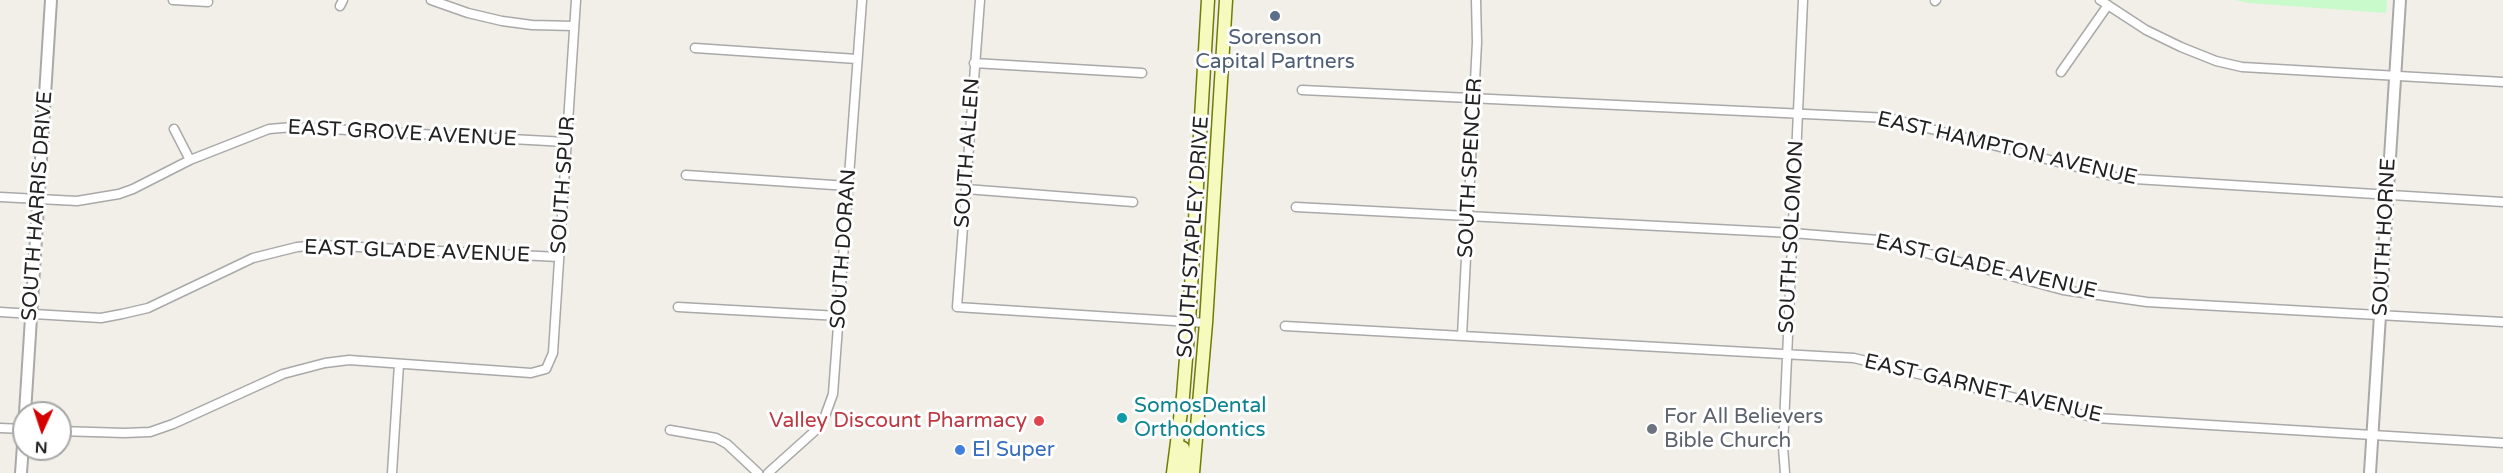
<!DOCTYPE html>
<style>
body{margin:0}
#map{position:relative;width:2503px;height:473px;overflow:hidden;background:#f2efe9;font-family:"Varela Round",sans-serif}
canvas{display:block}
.north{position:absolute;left:12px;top:401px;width:60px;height:60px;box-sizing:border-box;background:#fff;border:2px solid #a7a7a7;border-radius:50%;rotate:183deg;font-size:16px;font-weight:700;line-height:24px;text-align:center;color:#222}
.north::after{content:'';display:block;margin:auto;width:21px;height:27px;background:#d40000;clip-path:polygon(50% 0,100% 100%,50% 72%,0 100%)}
</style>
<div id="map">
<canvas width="2503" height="473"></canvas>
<div class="north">N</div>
</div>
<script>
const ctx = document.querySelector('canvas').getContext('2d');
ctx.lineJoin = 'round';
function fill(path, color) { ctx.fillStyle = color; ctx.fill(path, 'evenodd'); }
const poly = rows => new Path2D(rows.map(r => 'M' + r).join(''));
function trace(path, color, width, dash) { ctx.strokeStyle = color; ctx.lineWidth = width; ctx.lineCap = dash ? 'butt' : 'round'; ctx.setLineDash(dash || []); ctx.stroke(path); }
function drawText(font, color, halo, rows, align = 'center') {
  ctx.font = font + ' "Varela Round",sans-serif'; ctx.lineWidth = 6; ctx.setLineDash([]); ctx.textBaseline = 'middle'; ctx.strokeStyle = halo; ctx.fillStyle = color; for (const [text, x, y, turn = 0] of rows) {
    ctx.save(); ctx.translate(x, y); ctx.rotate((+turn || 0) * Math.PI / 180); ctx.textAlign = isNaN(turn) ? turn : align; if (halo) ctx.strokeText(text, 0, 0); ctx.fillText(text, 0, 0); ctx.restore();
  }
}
const park = poly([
 [2235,0,2387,0,2386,13,2249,3]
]);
const minor = poly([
 [173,0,208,2],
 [431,0,468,13,502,21,532,25,574,26],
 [980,0,957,307,1206,323],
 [2100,0,2146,30,2181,47,2216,61,2242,67,2503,82],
 [1935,1,1936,0],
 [340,6,343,0],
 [695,48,857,59],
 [974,63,1142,73],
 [2061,72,2108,5],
 [1302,90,1889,118,2119,178,2503,202],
 [174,129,190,160],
 [686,175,848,186],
 [966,189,1133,202],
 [0,197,77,201,119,194,133,189,190,160,269,129,293,127,566,142],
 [1296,207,1792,233,1878,240,2063,290,2147,302,2503,322],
 [678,307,839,316],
 [0,312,101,318,122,314,148,308,253,258,297,247,319,245,559,257],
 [1285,326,1854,358,2096,418,2503,443],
 [1462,336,1477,42,1476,0],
 [0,428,24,429],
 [670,430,716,438,727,444,758,473],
 [60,431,124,433,150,432,173,424,283,374,325,363,349,360,531,373,546,369,553,353,576,0],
 [392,473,399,364],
 [768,473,817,429,825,416,833,394,862,0],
 [1785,473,1783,447,1803,0]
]);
const tertiary = poly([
 [25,413,51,0],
 [21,473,24,431],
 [2370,473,2400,0]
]);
const secondary = poly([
 [1177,445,1183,448,1183,473],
 [1173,473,1183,396,1189,321,1208,0],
 [1193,473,1206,323,1226,0]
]);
const markers = [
 [1275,16,6,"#5c6f8a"],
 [1122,418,6,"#0f9aa8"],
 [1039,421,6,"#e0444e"],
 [1652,429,6,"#6b7280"],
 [960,450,6,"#3f7fe0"]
];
const serviceNames = [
 ["Sorenson",1275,38],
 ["Capital Partners",1275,62]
];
const streetNames = [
 ["EAST GROVE AVENUE",402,134,3],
 ["EAST HAMPTON AVENUE",2007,149,13],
 ["SOUTH ALLEN",968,153,-86],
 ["SOUTH SPENCER",1471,168,-87],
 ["SOUTH SPUR",564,185,-86],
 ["SOUTH HARRIS DRIVE",38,206,-86],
 ["SOUTH STAPLEY DRIVE",1194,237,-86],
 ["SOUTH SOLOMON",1792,237,-87],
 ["SOUTH HORNE",2385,237,-87],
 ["SOUTH DORAN",844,249,-86],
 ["EAST GLADE AVENUE",417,252,2],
 ["EAST GLADE AVENUE",1986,267,13],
 ["EAST GARNET AVENUE",1983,389,13]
];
const cultureNames = [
 ["SomosDental",1134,406],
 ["Orthodontics",1134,430]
];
const worshipNames = [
 ["For All Believers",1664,417],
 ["Bible Church",1664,441]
];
const healthNames = [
 ["Valley Discount Pharmacy",1027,421]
];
const shopNames = [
 ["El Super",972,450]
];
fill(park, '#c8facc');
trace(minor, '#a9a9a9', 11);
trace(tertiary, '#a9a9a9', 14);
trace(secondary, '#707d05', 15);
trace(minor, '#fff', 8);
trace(tertiary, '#fff', 10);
trace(secondary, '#f7fabf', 12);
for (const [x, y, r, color] of markers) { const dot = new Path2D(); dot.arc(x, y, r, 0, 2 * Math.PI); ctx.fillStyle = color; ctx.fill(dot); trace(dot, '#fff', 2); }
drawText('21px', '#4e5e75', '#fff', serviceNames);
drawText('21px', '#222', '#fff', streetNames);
drawText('21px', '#0d838f', '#fff', cultureNames, 'left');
drawText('21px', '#5b616d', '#fff', worshipNames, 'left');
drawText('21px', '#be3a42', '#fff', healthNames, 'right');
drawText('21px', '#366cbe', '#fff', shopNames, 'left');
</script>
